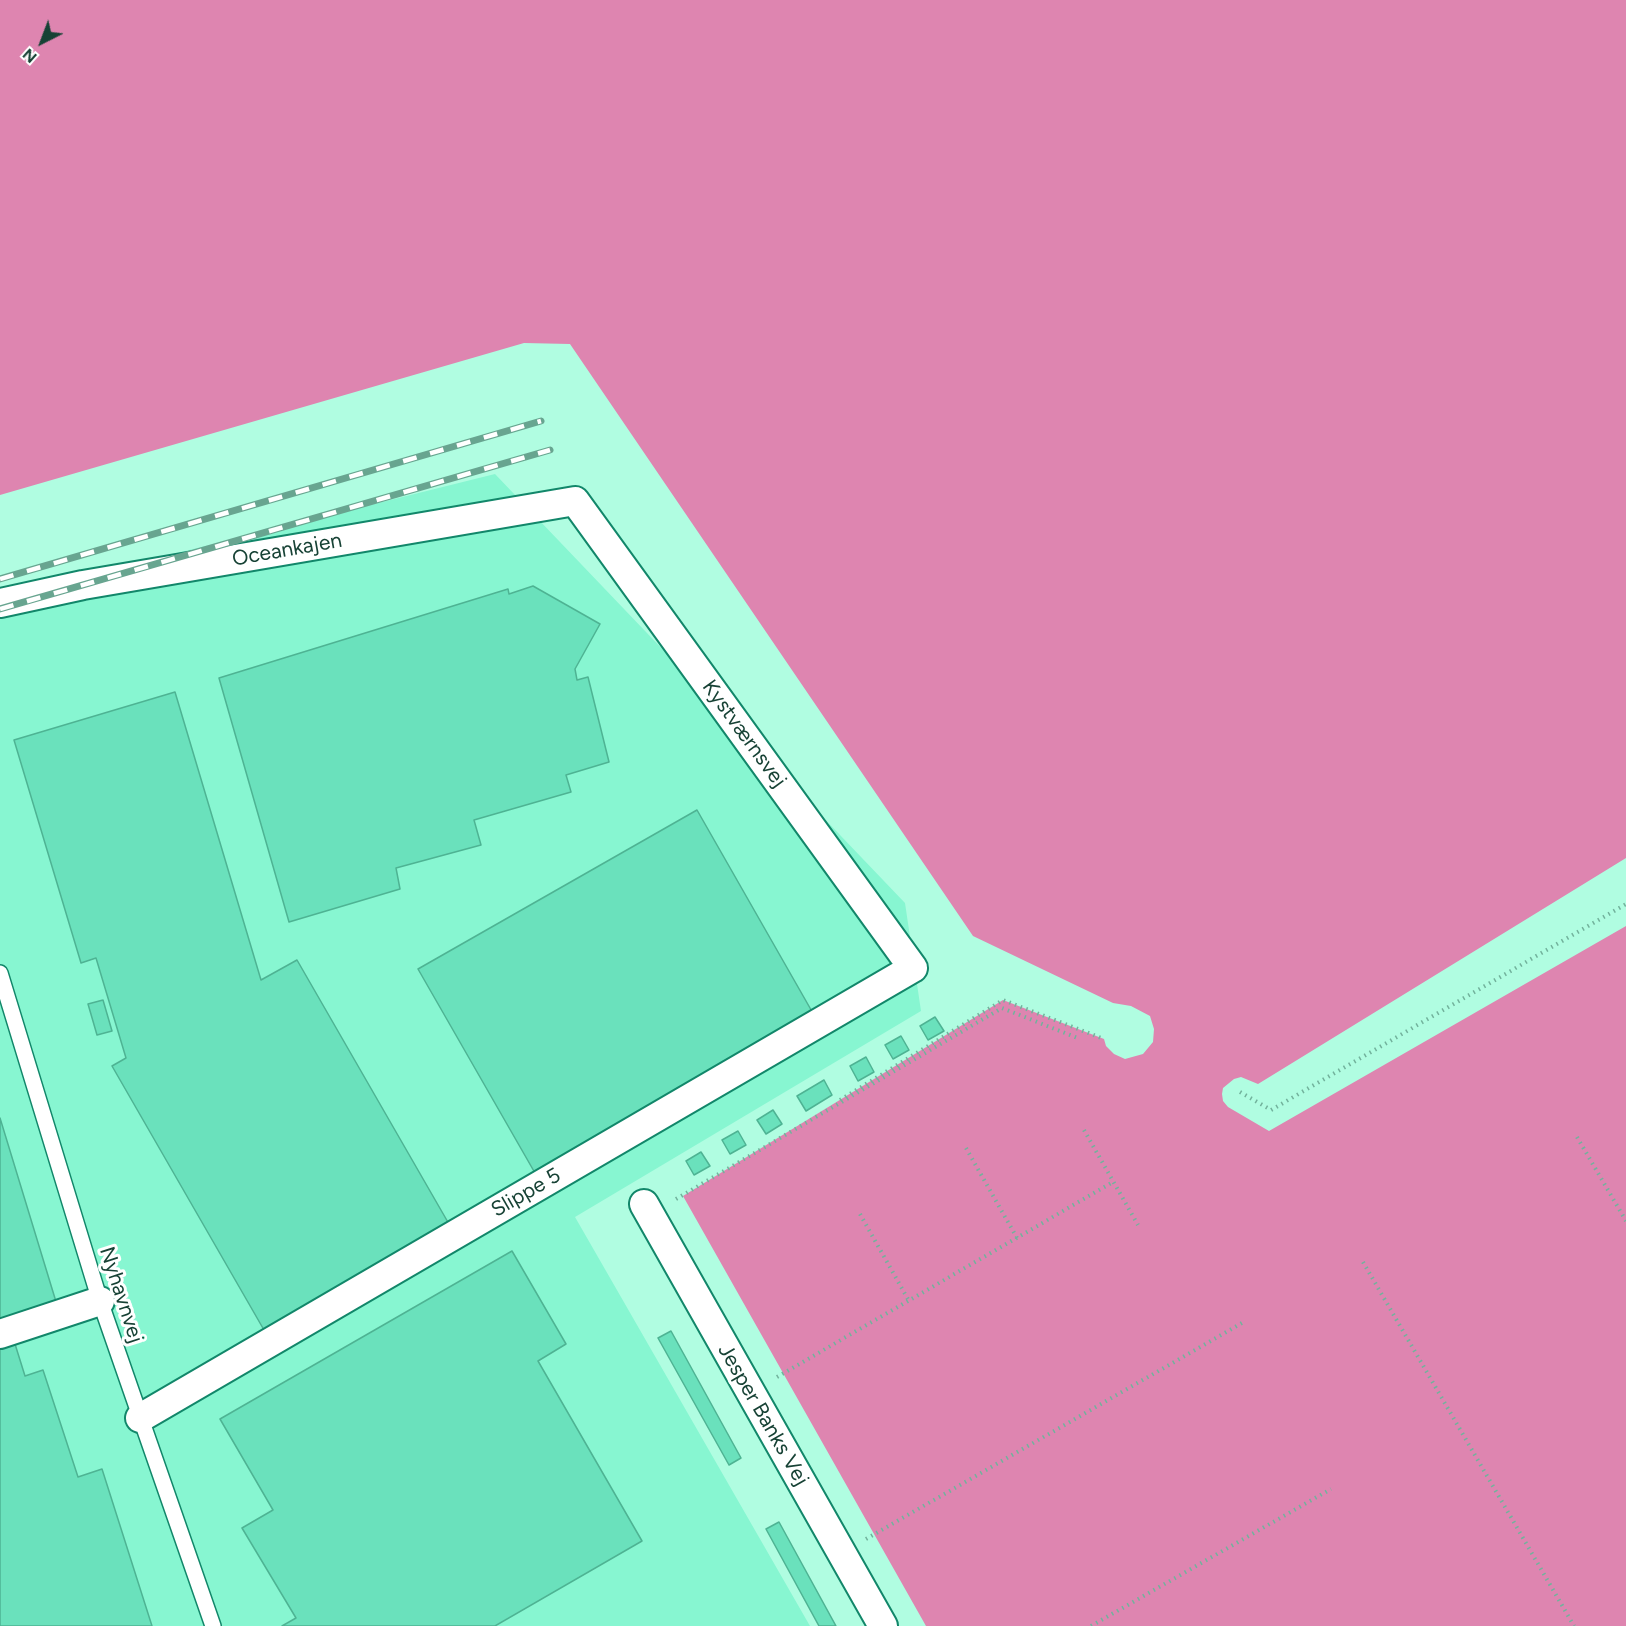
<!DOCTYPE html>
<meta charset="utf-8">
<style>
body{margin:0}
#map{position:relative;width:1626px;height:1626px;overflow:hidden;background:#b0fde1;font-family:Figtree,sans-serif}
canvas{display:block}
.north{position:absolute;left:12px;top:12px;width:60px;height:60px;-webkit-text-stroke:4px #fff;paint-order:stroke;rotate:222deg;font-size:16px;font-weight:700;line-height:24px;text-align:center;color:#174235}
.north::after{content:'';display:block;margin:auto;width:21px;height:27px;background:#174235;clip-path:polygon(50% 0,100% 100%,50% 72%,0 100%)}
</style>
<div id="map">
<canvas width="1626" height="1626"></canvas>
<div class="north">N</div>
</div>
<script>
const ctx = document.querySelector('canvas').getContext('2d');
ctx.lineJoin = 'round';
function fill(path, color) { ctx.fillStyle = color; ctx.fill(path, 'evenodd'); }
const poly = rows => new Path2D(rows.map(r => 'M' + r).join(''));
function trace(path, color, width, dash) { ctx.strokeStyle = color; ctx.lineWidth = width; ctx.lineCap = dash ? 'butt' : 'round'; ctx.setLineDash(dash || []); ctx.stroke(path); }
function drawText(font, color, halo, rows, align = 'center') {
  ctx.font = font + ' Figtree,sans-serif'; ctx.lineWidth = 6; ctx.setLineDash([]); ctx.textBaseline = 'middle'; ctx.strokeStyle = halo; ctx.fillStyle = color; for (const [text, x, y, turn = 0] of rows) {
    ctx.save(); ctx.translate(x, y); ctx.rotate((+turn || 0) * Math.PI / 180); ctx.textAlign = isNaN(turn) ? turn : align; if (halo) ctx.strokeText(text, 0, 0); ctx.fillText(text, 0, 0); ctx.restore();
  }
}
const built = poly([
 [495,474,905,903,921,1011,575,1217,810,1626,0,1626,0,597]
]);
const water = poly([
 [0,0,1626,0,1626,858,1258,1084,1241,1077,1234,1079,1223,1088,1222,1094,1223,1101,1228,1107,1269,1131,1626,926,1626,1626,926,1626,683,1196,1003,1000,1104,1039,1106,1046,1114,1054,1125,1059,1143,1054,1153,1042,1154,1029,1150,1016,1131,1006,1113,1003,973,936,570,344,524,343,0,495]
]);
const building = poly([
 [533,586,600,624,575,669,577,680,588,677,609,762,566,775,571,792,474,820,481,845,396,868,400,889,289,922,219,678,508,589,509,594,533,586],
 [175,692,261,980,297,960,449,1224,264,1330,112,1066,126,1058,96,958,81,963,14,740,175,692],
 [697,810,814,1015,535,1173,418,969,697,810],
 [103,1000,112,1031,97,1035,88,1004,103,1000],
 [935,1017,944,1031,928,1040,920,1026,935,1017],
 [901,1036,909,1050,893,1059,885,1045,901,1036],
 [866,1057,874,1072,858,1081,850,1066,866,1057],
 [824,1080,832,1095,806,1111,797,1096,824,1080],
 [773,1110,782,1124,766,1134,757,1120,773,1110],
 [0,1118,57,1305,0,1322,0,1118],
 [738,1131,746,1145,730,1154,722,1140,738,1131],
 [701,1152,710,1166,694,1175,686,1161,701,1152],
 [512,1251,566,1344,538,1361,642,1541,495,1626,282,1626,296,1618,242,1528,273,1510,220,1419,512,1251],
 [671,1331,741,1458,729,1465,658,1338,671,1331],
 [15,1344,25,1376,43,1370,78,1477,102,1469,152,1626,0,1626,0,1348,15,1344],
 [779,1522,836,1626,819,1626,766,1529,779,1522]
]);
const path = poly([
 [1240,1092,1271,1110,1626,904],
 [840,1100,1003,1000,1104,1039],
 [1084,1130,1138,1225],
 [1577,1137,1626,1221],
 [966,1148,1017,1238],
 [676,1199,1002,1008,1080,1039],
 [860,1214,909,1301],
 [1363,1262,1574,1626],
 [777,1377,1113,1182],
 [866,1539,1242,1323],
 [1091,1626,1331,1489]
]);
const lane = poly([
 [0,973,100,1301,213,1626]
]);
const street = poly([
 [0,603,83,585,575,501,913,968,140,1418],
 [644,1204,883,1626],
 [0,1334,100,1301]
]);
const rail = poly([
 [0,579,541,421],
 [0,609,550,450]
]);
const streetNames = [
 ["Oceankajen",287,550,-10],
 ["Kystværnsvej",744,734,54],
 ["Slippe 5",526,1193,-30],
 ["Nyhavnvej",121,1295,72],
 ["Jesper Banks Vej",763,1415,60]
];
fill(built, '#87f6d1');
fill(water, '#de85b0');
fill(building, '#6ae1bc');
trace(building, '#4eb393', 1.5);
trace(lane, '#12876a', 18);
trace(street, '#12876a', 32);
trace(path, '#72b29c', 4, [1.5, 4.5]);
trace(lane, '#fff', 15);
trace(street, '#fff', 28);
trace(rail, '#68a590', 7);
trace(rail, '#fff', 4.5, [14]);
drawText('21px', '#174235', '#fff', streetNames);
</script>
